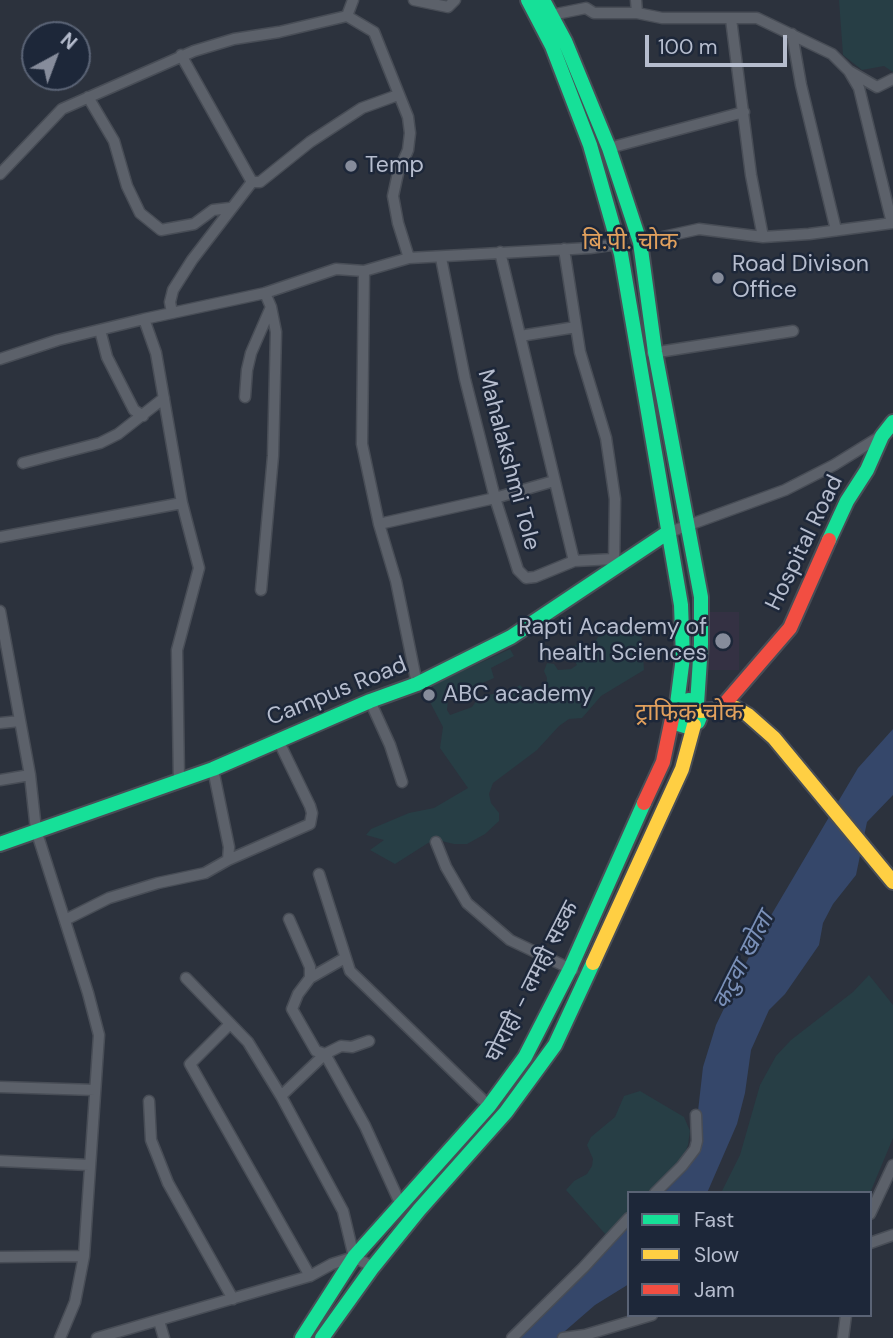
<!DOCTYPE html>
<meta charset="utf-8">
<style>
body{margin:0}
#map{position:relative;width:893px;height:1338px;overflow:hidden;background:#2c323d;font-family:"DM Sans",sans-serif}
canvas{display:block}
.legend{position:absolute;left:627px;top:1191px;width:245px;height:126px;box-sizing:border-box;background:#1d2739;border:2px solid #5a6375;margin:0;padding:9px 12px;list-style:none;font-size:21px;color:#b6bdce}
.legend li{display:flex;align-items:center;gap:14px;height:35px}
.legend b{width:35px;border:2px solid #5a6375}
.north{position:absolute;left:21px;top:21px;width:70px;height:70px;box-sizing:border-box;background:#1d2739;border:2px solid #5a6375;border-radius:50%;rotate:41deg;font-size:19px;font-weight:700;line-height:28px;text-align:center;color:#b6bdce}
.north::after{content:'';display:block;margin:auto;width:24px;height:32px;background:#868c9b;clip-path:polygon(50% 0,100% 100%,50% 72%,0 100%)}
.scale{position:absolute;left:645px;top:35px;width:142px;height:32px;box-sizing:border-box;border:4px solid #b6bdce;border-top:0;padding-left:9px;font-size:21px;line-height:24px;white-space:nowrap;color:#b6bdce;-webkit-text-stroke:5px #1d2739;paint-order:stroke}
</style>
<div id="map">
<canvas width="893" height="1338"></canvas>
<ul class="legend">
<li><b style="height:9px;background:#16e098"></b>Fast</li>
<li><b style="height:9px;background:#ffcf43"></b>Slow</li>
<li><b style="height:9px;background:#f24e42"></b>Jam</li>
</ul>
<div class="north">N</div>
<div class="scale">100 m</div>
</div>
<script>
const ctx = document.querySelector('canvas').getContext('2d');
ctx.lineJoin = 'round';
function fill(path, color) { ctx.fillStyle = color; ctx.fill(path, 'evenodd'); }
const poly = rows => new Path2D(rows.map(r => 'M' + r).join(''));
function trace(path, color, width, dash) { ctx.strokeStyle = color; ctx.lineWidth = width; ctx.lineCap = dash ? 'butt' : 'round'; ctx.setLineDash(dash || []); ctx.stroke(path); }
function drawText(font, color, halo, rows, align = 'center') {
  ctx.font = font + ' "DM Sans","Noto Sans Devanagari",sans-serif'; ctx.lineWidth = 5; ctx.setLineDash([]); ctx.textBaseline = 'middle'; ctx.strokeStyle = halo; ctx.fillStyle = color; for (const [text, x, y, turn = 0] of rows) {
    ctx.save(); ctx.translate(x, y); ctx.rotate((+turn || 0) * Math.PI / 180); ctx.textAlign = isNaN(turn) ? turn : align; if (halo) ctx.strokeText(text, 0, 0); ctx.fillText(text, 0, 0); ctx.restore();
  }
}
const medical = poly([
 [708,612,739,612,739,670,708,670]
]);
const green = poly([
 [839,0,893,0,893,72,884,66,862,70,843,55],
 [637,621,641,628,644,670,601,696,582,718,569,719,559,726,537,750,493,783,489,794,491,803,499,813,499,821,485,834,467,844,454,844,437,840,428,843,395,864,370,850,384,840,366,835,371,829,409,813,434,808,468,788,440,748,443,727,431,704,433,685,510,649,514,656,491,668,494,678,448,698,447,710,450,715,472,707,479,697,498,693,506,694,520,685,530,696,546,686,547,678,544,671,547,663,554,664,558,670,571,669,577,665,568,650,578,644,586,648,591,648,598,637,607,630],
 [869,975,893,1005,893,1138,870,1193,721,1193,740,1155,760,1085,776,1056,791,1040,853,992],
 [640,1091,684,1117,690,1131,688,1145,683,1159,649,1193,629,1193,629,1210,607,1236,566,1190,574,1181,587,1174,592,1166,593,1159,587,1145,591,1137,615,1117,624,1096]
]);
const water = poly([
 [893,729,893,795,867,822,856,875,833,904,823,923,819,945,785,994,769,1010,751,1050,745,1093,737,1124,707,1193,664,1193,693,1161,700,1147,697,1120,703,1067,716,1025,760,934,858,768],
 [629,1223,629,1284,595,1305,557,1338,518,1338]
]);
const street = poly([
 [414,0,448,7,455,0],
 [636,0,637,13],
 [551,15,586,8,594,13,637,13,662,18,757,18,832,54,849,71,859,88,892,223],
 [347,16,374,32,408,117,410,133,408,150,398,173,393,196,398,223,409,258],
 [731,19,751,175,763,237],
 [792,34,801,85,836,230],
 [181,55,252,182,260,182,310,142,362,108,398,95],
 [849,71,877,87,893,79],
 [88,97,114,141,127,186,140,213,161,230,194,224,213,210,230,208],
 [609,148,744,112],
 [0,174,62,109,194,51,234,39,279,32,347,16,353,0],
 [640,242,699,229,763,237,809,234,893,223],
 [564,249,580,352,606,438,615,499,614,565],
 [500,252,574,561],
 [441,258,465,379,495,498,518,570,526,578,535,577,574,561,614,559],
 [364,271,362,444,379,524,396,581,417,684],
 [172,313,170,302,173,290,192,260,252,182],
 [100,330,107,357,134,410,143,416],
 [520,336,576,327],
 [652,353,793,331],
 [0,359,58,340,144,319,265,293,336,269,364,271,409,258,590,248,618,244],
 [245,397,247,370,251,353,271,307],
 [23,463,100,443,118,434,164,398],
 [379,524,495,498,554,481],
 [667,533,785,490,834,465,881,436],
 [0,537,182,503,156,353,144,319],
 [261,590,273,456,276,332,271,307,265,293],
 [0,611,30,775,36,830,88,993,99,1035,84,1256,75,1302,60,1338],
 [370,701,390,745,402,782],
 [0,723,20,721],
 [0,780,30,775],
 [179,780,177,650,199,568,182,503],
 [436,842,446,867,467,903,510,940,573,970],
 [228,860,310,824,312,813,310,806,278,740],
 [319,874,350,971,489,1106],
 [289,919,310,967,310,978,298,994,292,1009,316,1051,325,1054,365,1126,400,1203],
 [65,920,109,898,158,883,205,873,228,860,229,847,213,769],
 [186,978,248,1042,281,1096,343,1211,354,1257],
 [310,978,345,958],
 [230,1024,190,1064,310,1276],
 [0,1087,95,1090],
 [281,1096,325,1054,341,1046,352,1047,369,1041],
 [149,1101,151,1140,157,1155,168,1183,233,1299],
 [0,1161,89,1165],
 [655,1193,682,1166,695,1149,697,1141,696,1115],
 [870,1214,893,1165],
 [870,1243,893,1235],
 [0,1257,84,1256],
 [159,1321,164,1338],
 [97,1338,310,1276,332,1264,354,1257,373,1267],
 [512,1338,583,1268,629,1218],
 [563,1338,585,1335,652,1315],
 [843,1338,846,1315]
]);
const fast = poly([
 [528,0,552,46,590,145,621,254,681,605,683,657,677,704],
 [543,0,565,41,609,148,640,242,655,352,701,597,701,644,697,704,700,717,698,722,688,727,678,724,673,714,677,704,689,700,697,704],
 [829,540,847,501,867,470,882,436,893,422],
 [0,844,213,769,370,701,417,684,511,637,667,533],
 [302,1338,354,1257,489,1106,525,1057,570,969,644,803],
 [322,1338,373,1267,419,1210,506,1112,555,1045,593,963]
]);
const slow = poly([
 [700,711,736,708,748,715,774,738,893,882],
 [593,963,682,769,694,725]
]);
const jam = poly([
 [721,708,790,628,829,540],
 [644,803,663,762,673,714]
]);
const markers = [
 [351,166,7,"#868c9b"],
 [718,278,7,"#868c9b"],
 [723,641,9,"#868c9b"],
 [429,695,7,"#868c9b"]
];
const poiNames = [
 ["Temp",365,166],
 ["Road Divison",732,265],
 ["Office",732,291],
 ["Rapti Academy of",707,628,"right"],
 ["health Sciences",707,654,"right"],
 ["ABC academy",443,695]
];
const streetNames = [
 ["Mahalakshmi Tole",508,460,75],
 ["Hospital Road",805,543,-64],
 ["Campus Road",337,692,-22],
 ["घोराही - लमही सडक",533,982,-63]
];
const neighbourhoodNames = [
 ["बि.पी. चोक",630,243],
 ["ट्राफिक चोक",689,714]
];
const waterNames = [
 ["कटुवा खोला",744,961,-63]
];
fill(medical, '#343143');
fill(green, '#273e45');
fill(water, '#35476a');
trace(street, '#484d56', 13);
trace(fast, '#484d56', 18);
trace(slow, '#484d56', 18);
trace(jam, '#484d56', 18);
trace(street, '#5c616a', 10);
trace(fast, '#16e098', 14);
trace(slow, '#ffcf43', 14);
trace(jam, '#f24e42', 14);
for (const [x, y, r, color] of markers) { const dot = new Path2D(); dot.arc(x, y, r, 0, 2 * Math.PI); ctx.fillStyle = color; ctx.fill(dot); trace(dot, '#1d2739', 2.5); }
drawText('23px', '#b6bdce', '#1d2739', poiNames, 'left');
drawText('23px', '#b6bdce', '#1d2739', streetNames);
drawText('24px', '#e1a05d', '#1d2739', neighbourhoodNames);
drawText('italic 24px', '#7a90b8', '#1d2739', waterNames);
</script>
